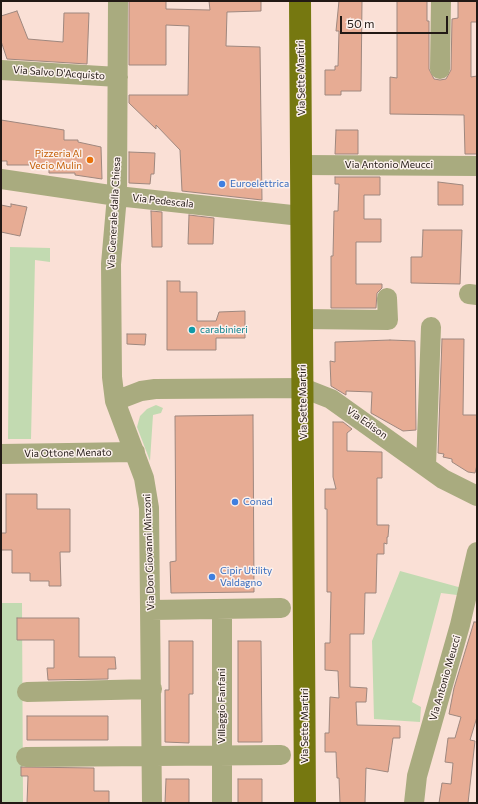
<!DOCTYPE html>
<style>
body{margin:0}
#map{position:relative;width:478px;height:804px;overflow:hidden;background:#fae0d6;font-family:Commissioner,sans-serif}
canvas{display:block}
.frame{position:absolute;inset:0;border:2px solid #221915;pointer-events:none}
.scale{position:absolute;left:340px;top:16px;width:108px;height:18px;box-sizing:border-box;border:2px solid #221915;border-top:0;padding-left:5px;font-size:12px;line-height:14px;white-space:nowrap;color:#221915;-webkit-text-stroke:3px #fcf1ed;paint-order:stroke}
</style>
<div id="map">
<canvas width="478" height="804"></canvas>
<div class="frame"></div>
<div class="scale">50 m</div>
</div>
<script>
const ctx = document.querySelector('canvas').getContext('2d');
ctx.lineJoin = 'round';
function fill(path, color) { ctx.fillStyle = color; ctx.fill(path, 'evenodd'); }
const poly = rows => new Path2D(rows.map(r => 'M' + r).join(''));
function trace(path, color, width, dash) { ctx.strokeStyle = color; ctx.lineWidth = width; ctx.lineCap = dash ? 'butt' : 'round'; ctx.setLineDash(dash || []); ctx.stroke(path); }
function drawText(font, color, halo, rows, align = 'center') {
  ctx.font = font + ' Commissioner,sans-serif'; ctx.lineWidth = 3; ctx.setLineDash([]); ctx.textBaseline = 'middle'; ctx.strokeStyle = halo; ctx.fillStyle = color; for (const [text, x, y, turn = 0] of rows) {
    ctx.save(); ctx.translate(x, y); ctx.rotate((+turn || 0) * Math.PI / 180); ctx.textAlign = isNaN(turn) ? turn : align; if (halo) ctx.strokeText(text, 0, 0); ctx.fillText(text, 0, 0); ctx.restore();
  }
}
const green = poly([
 [10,247,50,248,50,262,35,260,31,439,8,439],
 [156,405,163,408,161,413,153,415,150,461,137,427,140,416,147,409],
 [400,571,462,588,457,595,441,593,412,702,421,707,420,722,374,719,372,641],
 [1,603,22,603,23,803,1,803]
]);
const building = poly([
 [129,1,166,1,166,9,210,10,209,1,261,1,261,11,227,12,226,46,260,47,262,200,182,191,180,150,156,125,156,129,129,103,129,95,188,95,189,26,166,25,166,65,129,65,129,1],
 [339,1,362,1,361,91,341,91,341,95,325,95,325,70,335,70,335,66,338,66,339,31,336,31,339,1],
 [397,1,427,1,427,21,429,21,429,69,434,79,440,80,446,79,451,70,452,19,458,18,458,1,477,1,477,22,471,22,471,77,477,76,477,154,465,154,464,115,390,114,390,77,397,78,397,1],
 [17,11,28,39,63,42,64,13,89,13,87,64,7,59,1,41,1,16,17,11],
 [1,120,64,130,64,140,78,140,78,142,101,147,102,179,75,175,75,173,49,173,49,165,7,165,7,161,1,161,1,120],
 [336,130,358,130,358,154,335,154,336,130],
 [129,152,155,153,154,174,151,174,150,184,129,183,129,152],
 [335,177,380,177,380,195,364,195,364,219,381,219,381,242,356,242,356,284,382,284,382,288,377,293,376,308,331,308,331,256,333,256,334,211,338,211,339,184,335,184,335,177],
 [438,182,463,185,463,205,438,205,438,182],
 [11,204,27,207,20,236,1,232,1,205,11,207,11,204],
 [151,211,162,212,162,247,152,247,151,211],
 [189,215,214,218,213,244,188,244,189,215],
 [423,230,462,230,460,284,411,283,411,257,422,257,423,230],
 [167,281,180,281,180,292,197,292,197,321,216,321,219,312,245,311,245,338,216,338,216,350,167,350,167,281],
 [127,334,146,334,145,345,127,344,127,334],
 [442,339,464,339,463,415,477,415,477,465,475,473,468,472,452,462,452,459,443,457,444,454,438,453,442,339],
 [390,340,415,341,416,430,403,431,371,413,372,392,346,391,346,395,331,386,330,361,335,362,335,342,390,340],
 [253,415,254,592,171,593,170,562,176,561,175,416,253,415],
 [333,422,343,422,352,429,347,433,347,451,382,452,382,478,377,478,377,525,389,525,388,537,387,537,387,544,384,543,384,554,377,554,376,593,365,593,364,634,350,634,350,687,367,688,366,702,356,702,357,725,400,726,400,738,393,738,388,772,366,768,365,803,340,803,339,778,337,778,336,752,325,752,325,733,329,733,330,697,339,698,338,671,325,670,325,643,330,643,331,592,327,592,327,509,325,509,325,489,336,489,333,477,333,422],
 [6,494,37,494,37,509,70,509,70,552,60,552,61,586,49,586,49,581,30,581,30,573,12,573,12,550,1,550,1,533,6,533,6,494],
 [17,618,79,618,79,657,115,657,116,669,108,669,108,679,48,680,47,668,54,668,54,640,17,640,17,618],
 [474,622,477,622,477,717,470,740,475,741,468,803,439,803,442,783,451,784,453,763,445,762,448,738,455,738,461,717,449,714,454,688,474,622],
 [169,641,193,641,193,694,189,694,189,743,165,742,165,690,169,690,169,641],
 [238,641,261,641,262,742,238,742,238,641],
 [27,716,108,716,108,740,27,740,27,716],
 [21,767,94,768,94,791,109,791,109,803,27,803,28,776,21,776,21,767],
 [166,779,189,779,189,803,165,803,166,779],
 [238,779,262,779,262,803,238,803,238,779]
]);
const minor = poly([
 [440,69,441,1],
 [1,70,118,77],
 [302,165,477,166],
 [1,179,117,196,301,216],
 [469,294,477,295],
 [303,319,388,320,387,298],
 [115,401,112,377,111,264,117,196,118,1],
 [1,454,135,452],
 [426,466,431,327],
 [151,610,281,608],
 [27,692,152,689],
 [26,757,281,755],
 [152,803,149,508,144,478,115,401,141,391,155,389,303,388,331,399,443,479,477,496],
 [222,803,222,609],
 [414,803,417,776,460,625,477,552]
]);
const major = poly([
 [300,1,305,803]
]);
const markers = [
 [90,160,4,"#e8710a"],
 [222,184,4,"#3f7fe0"],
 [192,330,4,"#0f9aa8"],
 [235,502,4,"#3f7fe0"],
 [212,577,4,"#3f7fe0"]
];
const streetNames = [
 ["Via Salvo D'Acquisto",59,73,4],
 ["Via Sette Martiri",301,78,-91],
 ["Via Antonio Meucci",389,165],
 ["Via Pedescala",163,201,6],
 ["Via Generale dalla Chiesa",114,213,-87],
 ["Via Sette Martiri",303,402,-91],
 ["Via Edison",367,423,35],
 ["Via Ottone Menato",68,453,-1],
 ["Via Don Giovanni Minzoni",149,552,-92],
 ["Via Antonio Meucci",445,678,-74],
 ["Villaggio Fanfani",222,706,-90],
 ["Via Sette Martiri",305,726,-90]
];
const foodNames = [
 ["Pizzeria Al",82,154],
 ["Vecio Mulin",82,166]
];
const shopNames = [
 ["Euroelettrica",230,184],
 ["Conad",243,502],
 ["Cipir Utility",220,571],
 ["Valdagno",220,583]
];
const cultureNames = [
 ["carabinieri",200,330]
];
fill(green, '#c2dab1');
fill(building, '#e7ac94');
trace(building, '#9e877e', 1);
trace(minor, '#a9ab7f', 20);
trace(major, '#767810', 22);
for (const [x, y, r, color] of markers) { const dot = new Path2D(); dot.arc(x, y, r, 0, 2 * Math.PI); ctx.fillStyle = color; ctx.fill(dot); trace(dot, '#fcf1ed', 1.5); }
drawText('10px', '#221915', '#fcf1ed', streetNames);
drawText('10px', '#c56008', '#fcf1ed', foodNames, 'right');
drawText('10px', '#366cbe', '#fcf1ed', shopNames, 'left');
drawText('10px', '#0d838f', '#fcf1ed', cultureNames, 'left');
</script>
